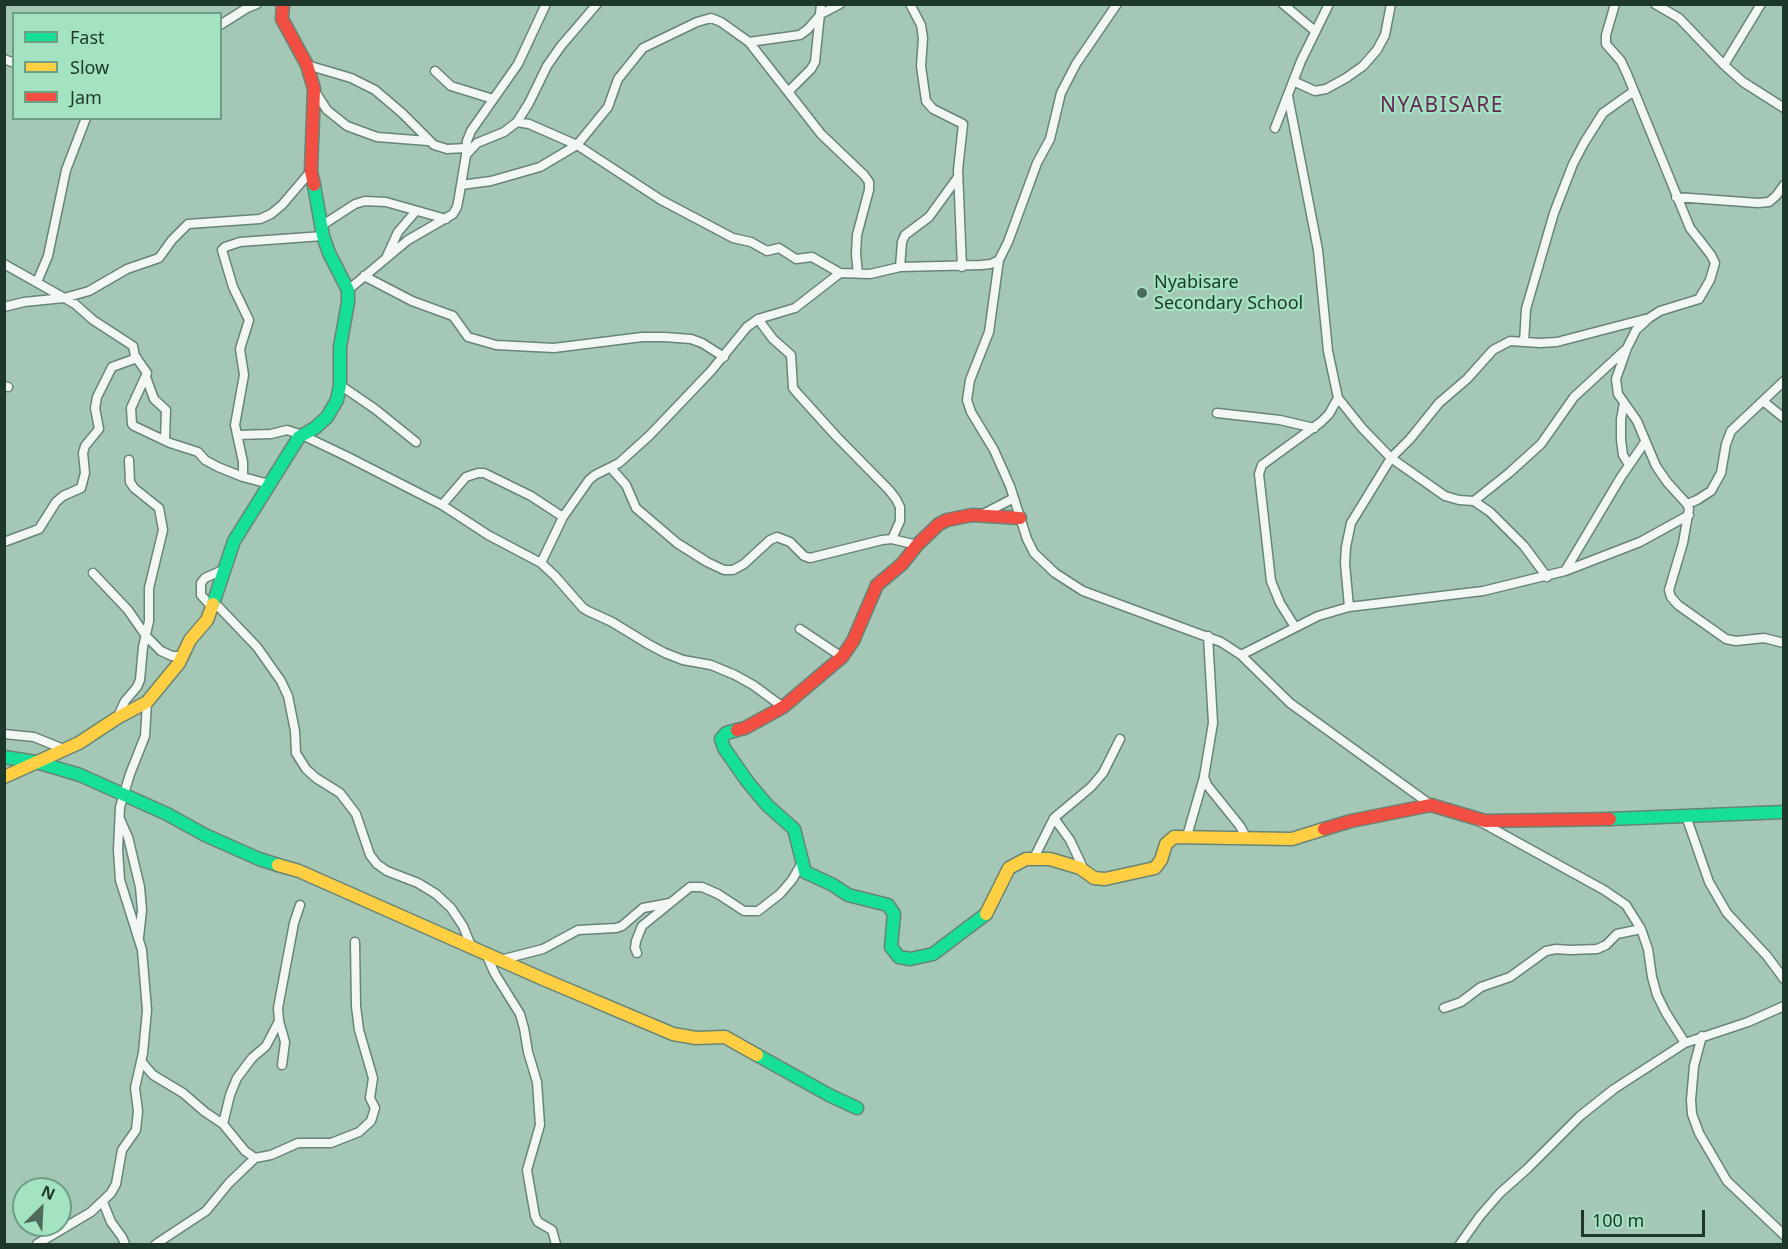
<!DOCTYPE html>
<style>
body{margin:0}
#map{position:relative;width:1788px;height:1249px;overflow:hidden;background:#a5c8b6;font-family:"Noto Sans",sans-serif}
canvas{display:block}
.frame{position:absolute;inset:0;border:6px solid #1d372a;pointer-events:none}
.legend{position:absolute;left:12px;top:12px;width:210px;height:108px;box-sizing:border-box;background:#a4e3c2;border:2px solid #6e9e85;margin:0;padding:8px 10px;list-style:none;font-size:18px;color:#1d372a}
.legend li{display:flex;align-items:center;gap:12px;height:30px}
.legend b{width:30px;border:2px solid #6e9e85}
.north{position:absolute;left:12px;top:1177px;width:60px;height:60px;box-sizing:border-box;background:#a4e3c2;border:2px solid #6e9e85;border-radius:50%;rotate:24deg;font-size:16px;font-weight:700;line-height:24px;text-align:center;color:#1d372a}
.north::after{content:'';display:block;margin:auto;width:21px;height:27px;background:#4d6a5b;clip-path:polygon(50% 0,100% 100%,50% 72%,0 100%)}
.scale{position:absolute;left:1581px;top:1210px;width:124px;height:27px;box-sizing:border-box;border:3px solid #1d372a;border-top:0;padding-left:8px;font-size:18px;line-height:21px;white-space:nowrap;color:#1d372a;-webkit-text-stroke:4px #a4e3c2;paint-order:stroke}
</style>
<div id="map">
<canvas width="1788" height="1249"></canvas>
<div class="frame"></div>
<ul class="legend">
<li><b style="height:8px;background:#16e098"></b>Fast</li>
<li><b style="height:8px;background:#ffcf43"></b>Slow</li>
<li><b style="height:8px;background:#f24e42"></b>Jam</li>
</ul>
<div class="north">N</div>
<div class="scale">100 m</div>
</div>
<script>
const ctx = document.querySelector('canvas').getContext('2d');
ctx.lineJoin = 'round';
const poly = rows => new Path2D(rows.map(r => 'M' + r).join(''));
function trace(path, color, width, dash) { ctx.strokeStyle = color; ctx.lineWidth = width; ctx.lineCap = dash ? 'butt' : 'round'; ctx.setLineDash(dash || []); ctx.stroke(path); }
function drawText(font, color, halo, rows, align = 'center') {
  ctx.font = font + ' "Noto Sans",sans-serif'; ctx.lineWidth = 4.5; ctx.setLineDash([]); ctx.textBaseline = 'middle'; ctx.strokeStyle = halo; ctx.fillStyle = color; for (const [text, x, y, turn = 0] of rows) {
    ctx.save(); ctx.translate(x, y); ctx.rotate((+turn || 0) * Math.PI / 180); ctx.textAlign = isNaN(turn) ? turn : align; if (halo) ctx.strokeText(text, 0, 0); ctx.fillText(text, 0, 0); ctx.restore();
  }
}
const street = poly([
 [910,4,921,25,923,38,921,66,926,101,933,109,963,124,958,170,962,267],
 [1283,4,1315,31],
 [1615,4,1606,35,1606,44,1621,61,1627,74,1690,228,1711,255,1715,263,1710,280,1699,299,1660,311,1649,318,1636,330,1627,348,1616,379,1618,394,1637,421,1656,466,1667,482,1687,504,1689,509,1683,543,1669,590,1671,597,1678,605,1726,639,1736,641,1764,638,1784,643],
 [1655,4,1679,18,1724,65,1743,82,1784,108],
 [220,25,247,8,257,4],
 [749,42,800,35,808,29,821,14,840,4],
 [4,59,14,63],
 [307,65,351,78,375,90,402,113,434,145,447,149,466,148],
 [1724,65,1761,4],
 [435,71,451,86,493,99],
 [1293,81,1315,91,1326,89,1346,78,1363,66,1377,50,1385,35,1391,4],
 [314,90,327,110,347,126,377,137,428,141],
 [788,92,811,69,815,62,821,4],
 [1288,96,1318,250,1328,351,1338,398,1329,414,1321,422,1262,465,1259,474,1271,581,1280,603,1295,627],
 [517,122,529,124,577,145,661,200,733,238,751,242,767,251,779,248,796,259,812,257,840,273],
 [1275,128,1301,61,1329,4],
 [466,153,467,141,471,131,518,64,546,4],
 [461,185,491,181,540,167,577,145,608,107,618,79,643,48,697,22,711,18,721,22,749,42,821,134,864,175,869,182,869,190,857,235,856,254,858,274],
 [1676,197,1758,203,1769,202,1776,196,1784,185],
 [321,226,355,204,365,201,386,202,446,219],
 [387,256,398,232,416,211],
 [999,260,989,332,970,380,967,400,971,412,994,450,1010,486,1027,539,1034,553,1055,573,1083,591,1221,642,1241,655,1290,703,1431,805],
 [4,264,75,304,93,320,133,346,135,356,147,373,131,408,132,424,134,426,170,443,198,452,205,460,218,467,243,477,269,484],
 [900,267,902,242,905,235,929,217,958,177],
 [364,276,412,301,453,316,468,337,496,345,554,348,642,337,664,337,691,339,702,343,724,357],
 [37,282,48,256,66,170,86,118],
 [348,290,408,240,453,214,457,207,459,197,466,155,477,143,504,132,517,122,529,103,547,66,561,46,597,4],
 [4,307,24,302,64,298,89,291,127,269,159,258,172,240,188,224,260,219,271,214,282,205,311,171],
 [758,319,773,339,791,355,793,388,798,394,836,436,889,490,896,499,900,507,900,521,892,539],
 [1524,342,1526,309,1554,213,1573,164,1584,143,1603,113,1634,91],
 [146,377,154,399,166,410,165,440],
 [340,385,375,409,416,442],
 [4,386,8,387],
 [1338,398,1362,428,1391,458,1445,496,1459,500,1474,501,1490,512,1524,546,1547,577],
 [1763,401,1784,418],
 [1624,403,1621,419,1621,440,1623,455,1629,465],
 [1217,413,1280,420,1314,428],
 [237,435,271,434,287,430,302,435,346,456,442,505,488,535,541,563,555,576,583,608,588,611,612,622,648,644,665,653,683,660,711,665,735,675,753,685,783,707],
 [611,468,626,485,636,508,677,543,707,562,724,570,733,570,744,564,770,540,777,537,790,542,804,556,810,558,882,540,892,539,917,545],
 [243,477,243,462,235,425,244,375,240,349,249,320,233,287,222,250,225,247,240,242,323,236],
 [1474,501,1509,473,1541,444,1574,397,1625,350],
 [1687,504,1697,500,1711,491,1721,473,1726,444,1731,431,1784,381],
 [442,505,466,477,478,473,484,473,531,496,563,517],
 [983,514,1014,498],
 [4,542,39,529,56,502,63,496,81,488,85,473,83,453,85,446,99,429,95,408,97,397,112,367,137,358],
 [541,563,563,517,589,480,595,475,619,463,650,435,711,371,747,327,758,319,795,308,840,273,870,274,900,267,981,265,991,264,999,260,1008,242,1037,163,1050,139,1061,93,1076,64,1117,4],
 [1565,571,1621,477,1645,442],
 [93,573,128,610,146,636,161,651,172,656,183,656],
 [214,602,257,647,281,681,288,696,295,731,296,753,306,769,316,778,340,793,356,814,370,855,377,864,387,871,418,883,436,894,451,908,463,926,472,948],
 [212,607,201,595,201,583,205,578,223,570],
 [1349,607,1345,563,1346,547,1351,523,1391,458,1410,439,1439,403,1467,379,1493,350,1510,341,1540,343,1557,342,1645,319],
 [800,629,842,657],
 [1208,636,1213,723,1204,777,1207,785,1240,826,1246,837],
 [1241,655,1318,616,1349,607,1483,591,1565,571,1640,542,1689,515],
 [117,718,125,701,137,687,140,680,143,647,149,621,149,588,163,530,159,508,134,488,130,482,129,460],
 [4,734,34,737,66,750],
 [1686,816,1709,882,1727,913,1767,956,1784,979],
 [1054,818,1070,840,1085,872],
 [120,819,128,837,140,887,142,910,139,937],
 [1479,821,1604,890,1626,905,1641,929,1648,949,1652,977,1657,995,1666,1013,1685,1043],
 [1187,836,1204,777],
 [1034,858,1054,818,1091,787,1103,773,1120,739],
 [637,953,635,948,636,941,642,926,690,887,702,887,718,894,744,911,758,911,780,894,792,880,802,863],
 [486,954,495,974,520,1014,524,1028,528,1052,537,1082,540,1125,527,1170,535,1216,538,1222,552,1230,556,1244],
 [500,960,543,949,578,930,616,928,622,926,643,908,670,903],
 [1444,1008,1461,1002,1481,987,1510,977,1546,951,1556,949,1570,950,1597,949,1606,945,1617,934,1641,929],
 [1702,1036,1694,1066,1691,1100,1692,1114,1699,1133,1727,1181,1784,1235],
 [141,1061,153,1075,183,1093,205,1112,223,1124,245,1151,255,1158,271,1155,298,1143,331,1143,359,1132,371,1121,375,1108,370,1098,373,1078,359,1030,356,1006,355,942],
 [282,1065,285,1042,279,1021,278,1008,294,923,300,905],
 [223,1124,230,1095,237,1078,252,1058,266,1046,279,1021],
 [103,1202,111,1222,122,1237,125,1244],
 [37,1244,91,1212,111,1193,116,1184,122,1150,136,1130,138,1111,135,1088,143,1053,147,1010,142,950,120,880,118,850,120,807,130,774,145,736,147,702],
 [156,1244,206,1211,229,1183,255,1158],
 [1460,1244,1480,1216,1500,1193,1527,1169,1580,1116,1614,1089,1685,1043,1748,1022,1784,1006]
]);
const fast = poly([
 [213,604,234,541,299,437,315,428,327,417,337,400,340,385,340,347,348,302,348,290,329,253,323,236,314,185],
 [737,730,726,733,721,739,724,748,747,781,767,805,794,829,805,872,833,885,848,895,888,905,894,914,891,947,899,957,910,959,933,954,986,914],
 [4,757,36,762,80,775,167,814,205,835,259,859,278,865],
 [1610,819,1784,812],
 [757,1055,831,1096,857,1108]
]);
const slow = poly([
 [4,777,79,743,117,718,147,702,179,663,190,640,207,620,213,604],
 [278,865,299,871,543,979,673,1034,696,1038,725,1037,757,1055],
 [986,914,1009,868,1026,859,1050,859,1080,868,1094,878,1105,879,1155,868,1161,860,1166,844,1174,837,1292,839,1324,829]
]);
const jam = poly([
 [283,4,282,19,307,65,314,89,311,171,314,185],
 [737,730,745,728,783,707,842,657,853,641,877,585,902,564,917,545,939,524,947,520,972,515,1020,518],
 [1324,829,1351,821,1431,805,1485,821,1610,819]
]);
const markers = [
 [1142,293,6,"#4d6a5b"]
];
const poiNames = [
 ["Nyabisare",1154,283],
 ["Secondary School",1154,304]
];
const quarterNames = [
 ["NYABISARE",1442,106]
];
trace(street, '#688476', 11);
trace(fast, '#688476', 15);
trace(slow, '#688476', 15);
trace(jam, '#688476', 15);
trace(street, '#f2f7f4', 8);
trace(fast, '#16e098', 12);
trace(slow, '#ffcf43', 12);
trace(jam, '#f24e42', 12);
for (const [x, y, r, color] of markers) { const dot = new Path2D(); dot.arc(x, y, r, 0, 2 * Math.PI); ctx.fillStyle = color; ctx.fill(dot); trace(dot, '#a4e3c2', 2); }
drawText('18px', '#1d372a', '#a4e3c2', poiNames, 'left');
ctx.letterSpacing = '1.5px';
drawText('21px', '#652a53', '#a4e3c2', quarterNames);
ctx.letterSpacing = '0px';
</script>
